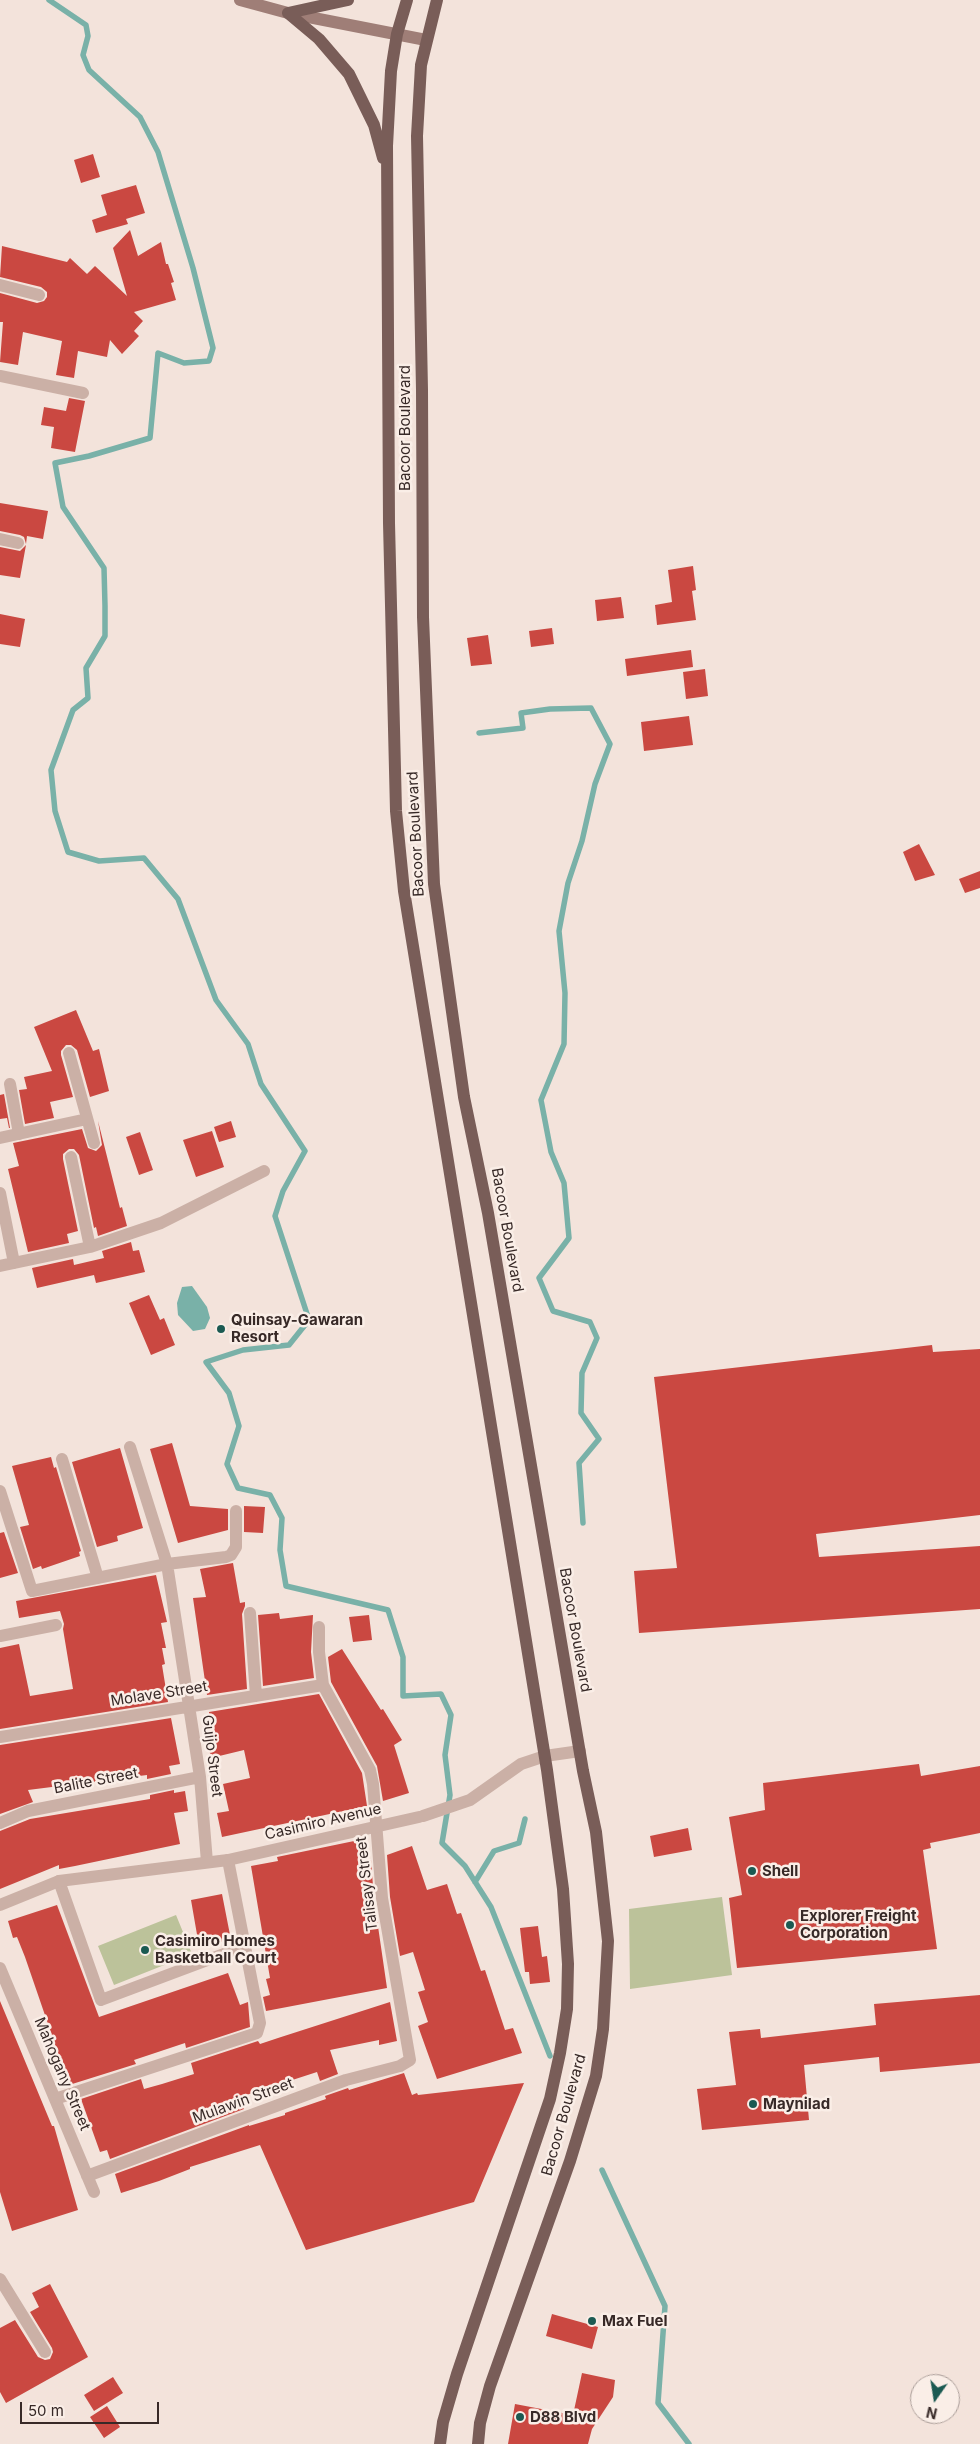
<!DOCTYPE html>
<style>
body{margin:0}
#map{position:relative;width:980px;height:2444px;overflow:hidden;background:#f3e3db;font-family:Inter,sans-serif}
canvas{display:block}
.north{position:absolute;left:910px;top:2374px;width:50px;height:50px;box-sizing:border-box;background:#faeee7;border:1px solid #ac9f9a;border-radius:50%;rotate:193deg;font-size:14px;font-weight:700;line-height:20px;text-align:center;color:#372927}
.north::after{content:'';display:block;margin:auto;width:18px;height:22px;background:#1b5a52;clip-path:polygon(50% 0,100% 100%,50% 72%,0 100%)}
.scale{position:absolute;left:20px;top:2402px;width:139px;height:22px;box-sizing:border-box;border:2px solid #372927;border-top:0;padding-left:6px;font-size:15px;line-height:18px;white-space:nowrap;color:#372927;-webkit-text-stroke:4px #faeee7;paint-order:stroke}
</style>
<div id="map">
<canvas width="980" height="2444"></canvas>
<div class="north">N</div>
<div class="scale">50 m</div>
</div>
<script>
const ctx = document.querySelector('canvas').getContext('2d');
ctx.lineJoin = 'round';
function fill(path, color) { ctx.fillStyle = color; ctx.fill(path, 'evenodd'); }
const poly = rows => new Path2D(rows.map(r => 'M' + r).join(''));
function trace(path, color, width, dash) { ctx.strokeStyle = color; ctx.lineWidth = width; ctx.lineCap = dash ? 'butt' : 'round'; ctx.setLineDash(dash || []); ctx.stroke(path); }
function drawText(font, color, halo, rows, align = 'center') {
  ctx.font = font + ' Inter,sans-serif'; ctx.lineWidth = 5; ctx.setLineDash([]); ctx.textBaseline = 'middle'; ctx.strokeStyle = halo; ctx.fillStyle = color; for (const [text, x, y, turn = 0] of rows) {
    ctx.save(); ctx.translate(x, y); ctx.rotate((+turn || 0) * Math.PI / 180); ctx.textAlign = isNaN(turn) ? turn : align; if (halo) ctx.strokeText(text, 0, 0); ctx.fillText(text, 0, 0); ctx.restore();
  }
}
const green = poly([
 [722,1897,732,1975,630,1989,629,1909],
 [176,1915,192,1954,114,1985,98,1946]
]);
const water = poly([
 [192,1286,207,1307,210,1318,205,1329,193,1331,178,1315,177,1303,182,1287]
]);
const stream = poly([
 [49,0,86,25,88,36,83,55,89,70,140,117,158,152,193,268,213,348,209,361,184,363,158,353,150,438,89,456,55,463,63,507,104,568,105,606,105,636,86,668,88,698,73,710,51,770,55,811,68,852,99,861,144,858,178,899,216,1000,248,1044,261,1084,305,1151,283,1191,275,1216,309,1320,289,1345,243,1350,206,1362,229,1393,239,1426,227,1464,238,1488,270,1495,282,1518,280,1550,286,1586,388,1610,403,1657,403,1696,441,1694,451,1715,445,1755,450,1795,442,1843,465,1866,491,1907,550,2056],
 [479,733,523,728,521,713,550,709,591,708,610,744,595,784,582,841,568,883,559,931,565,993,564,1044,541,1100,551,1152,564,1183,569,1238,539,1278,553,1311,590,1322,597,1338,582,1373,581,1413,599,1439,579,1463,583,1523],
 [475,1882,494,1851,519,1843,525,1819],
 [602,2170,665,2306,658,2403,689,2444]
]);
const building = poly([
 [93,154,100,177,81,183,74,160],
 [136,185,145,213,126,219,128,224,96,233,92,220,107,215,101,195],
 [130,230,138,256,161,242,166,264,168,264,174,282,171,283,176,300,134,312,143,321,134,331,139,336,122,354,110,340,107,357,78,351,74,378,56,375,62,341,23,332,18,365,0,362,3,322,0,322,0,293,37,303,44,301,47,297,47,292,41,287,0,277,2,246,67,262,70,258,87,274,95,266,127,296,113,248],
 [69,398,85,401,75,452,51,448,54,427,41,425,44,407,66,411],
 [0,503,48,511,43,539,27,536,26,544,24,537,20,535,0,531],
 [26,545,20,578,0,575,0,547,20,551],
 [693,566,696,590,692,591,696,620,657,625,655,605,672,602,668,570],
 [621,597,624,618,597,621,595,600],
 [0,614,25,619,20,647,0,644],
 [552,628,554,644,531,647,529,631],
 [488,635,492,664,471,666,467,638],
 [691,650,693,667,627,676,625,659],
 [705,669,708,696,686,699,683,672],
 [689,716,693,745,644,751,641,722],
 [919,844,935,875,915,881,903,852],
 [980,871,980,888,965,893,959,879],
 [76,1010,93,1051,99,1049,109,1091,90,1097,77,1050,71,1045,66,1045,61,1051,61,1055,73,1097,50,1102,54,1118,25,1124,19,1090,27,1089,24,1077,52,1071,34,1027],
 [4,1094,10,1128,9,1128,7,1118,0,1119,0,1095],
 [98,1121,120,1208,122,1207,127,1226,98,1236,96,1227,94,1228,79,1155,74,1149,69,1149,63,1154,63,1159,78,1231,67,1234,69,1243,28,1252,8,1169,19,1166,13,1143,82,1129,88,1148,96,1151,102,1145],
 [231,1121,236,1137,219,1142,214,1127],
 [212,1131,224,1167,196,1177,183,1140],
 [140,1132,153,1170,139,1175,126,1137],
 [131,1242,133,1251,139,1250,145,1272,96,1283,94,1275,37,1288,32,1268,73,1259,74,1265,104,1258,102,1251],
 [149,1295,160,1320,164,1318,175,1345,151,1355,129,1303],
 [932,1345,933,1352,980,1349,980,1515,816,1534,819,1557,980,1546,980,1609,639,1633,634,1571,677,1568,654,1377],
 [172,1443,190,1506,228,1509,228,1530,178,1543,150,1449],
 [120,1448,143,1528,117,1536,118,1541,97,1547,72,1462],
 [51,1457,54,1468,56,1467,81,1551,79,1552,80,1556,42,1569,41,1566,33,1569,20,1527,29,1525,12,1466],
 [244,1506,265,1507,263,1533,244,1532],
 [4,1532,18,1573,0,1578,0,1533],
 [233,1563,240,1603,245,1602,245,1606,242,1614,247,1689,207,1695,193,1598,206,1597,200,1569],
 [156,1575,167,1622,161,1623,166,1648,162,1648,165,1664,162,1665,168,1702,0,1729,0,1648,19,1644,30,1696,73,1689,63,1629,64,1624,60,1611,19,1618,16,1601],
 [279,1613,280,1619,313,1615,311,1652,314,1678,263,1686,258,1615],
 [369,1615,372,1640,353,1642,349,1617],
 [342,1649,381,1710,383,1709,402,1740,394,1745,409,1793,383,1801,377,1766,331,1682,328,1657],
 [319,1694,362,1773,367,1806,222,1837,217,1813,229,1811,223,1784,250,1778,244,1750,211,1758,202,1718,209,1716,209,1712],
 [171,1718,180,1764,169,1766,171,1774,147,1779,147,1775,28,1790,33,1802,0,1814,0,1745],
 [919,1764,921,1776,980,1766,980,1833,930,1843,931,1848,923,1850,937,1949,737,1968,729,1898,742,1895,729,1817,765,1810,763,1783],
 [174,1790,174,1793,185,1791,188,1811,174,1813,180,1844,75,1866,59,1869,59,1865,0,1889,0,1831,30,1819,150,1799,150,1795],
 [688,1828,692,1850,654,1857,650,1836],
 [359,1840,363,1862,371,1860,374,1899,387,1988,266,2011,263,1997,270,1995,266,1979,270,1978,251,1866,278,1861,277,1857],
 [412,1846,427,1890,447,1884,457,1914,461,1913,481,1971,485,1970,505,2030,513,2028,522,2053,437,2079,418,2026,428,2022,418,1992,425,1990,413,1952,400,1956,390,1897,387,1855],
 [222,1894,231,1940,199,1946,191,1900],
 [57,1905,99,2017,228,1973,240,2005,248,2002,250,2027,186,2048,185,2043,134,2060,136,2064,69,2085,25,1957,17,1937,13,1938,8,1921],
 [538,1926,542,1957,547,1956,550,1982,530,1984,529,1972,525,1972,520,1928],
 [980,1995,980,2063,880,2072,879,2057,804,2065,809,2120,702,2130,697,2089,736,2085,729,2032,760,2029,761,2038,876,2025,874,2004],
 [0,2001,52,2126,54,2126,78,2210,12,2231,0,2192],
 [390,2002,397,2041,379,2045,379,2040,330,2050,338,2074,320,2081,317,2072,240,2097,244,2109,110,2159,107,2150,100,2152,81,2099,141,2079,144,2089,162,2084,194,2074,191,2063,258,2041,260,2044,278,2038],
 [404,2073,412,2095,417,2093,418,2095,524,2083,474,2202,306,2250,260,2145,190,2167,190,2169,159,2181,121,2193,115,2174,249,2125,249,2126,285,2115,285,2113,326,2099,325,2096,348,2088,349,2090],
 [50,2284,88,2357,6,2403,0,2392,0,2328,15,2320,38,2357,45,2360,50,2359,53,2352,52,2348,30,2312,39,2307,32,2293],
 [552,2314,598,2327,592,2349,546,2336],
 [582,2373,615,2380,613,2397,592,2429,588,2444,508,2444,515,2404,573,2415],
 [113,2377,123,2393,94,2411,84,2395],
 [107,2406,120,2427,104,2438,90,2417]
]);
const minor = poly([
 [0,285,39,295],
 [0,376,83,393],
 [0,539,18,543],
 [69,1053,94,1143],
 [10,1084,19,1134],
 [0,1138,87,1119],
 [71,1157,90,1247],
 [0,1193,14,1263],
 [0,1266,90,1247,161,1223,264,1171],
 [130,1447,167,1564,200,1777,207,1862],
 [62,1459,98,1578],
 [0,1491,32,1591,167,1564,226,1557,231,1555,236,1547,236,1511],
 [250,1613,256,1696],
 [0,1636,56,1625],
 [0,1737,323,1685],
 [0,1823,28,1811,200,1777],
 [59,1881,101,2000,245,1946],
 [0,1968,94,2192],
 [55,2099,257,2033,260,2023,228,1860],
 [87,2176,346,2080,400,2066,410,2060,382,1898,373,1784,370,1770,323,1685,319,1652,319,1627],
 [0,2279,45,2352]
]);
const tertiary = poly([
 [423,1816,470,1800,521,1764,545,1756,580,1751],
 [0,1905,59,1881,228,1860,419,1817]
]);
const secondary = poly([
 [240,0,288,13,426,40]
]);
const primary = poly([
 [407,0,397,34,391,71,387,146,389,523,396,811,404,891,547,1770,563,1889,568,1964,567,2009,560,2053,550,2099,457,2374,443,2422,440,2444],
 [437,0,421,65,417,136,422,390,423,617,434,884,464,1097,488,1213,583,1771,596,1832,608,1941,603,2029,596,2076,570,2161,490,2386,480,2423,478,2444],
 [288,13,319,39,349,74,374,125,383,158],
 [288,13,348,0]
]);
const markers = [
 [221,1329,5,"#1b5a52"],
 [752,1871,5,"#1b5a52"],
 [790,1925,5,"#1b5a52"],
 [145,1950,5,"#1b5a52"],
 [753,2104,5,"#1b5a52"],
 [592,2321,5,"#1b5a52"],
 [520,2417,5,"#1b5a52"]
];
const streetNames = [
 ["Bacoor Boulevard",405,428,-90],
 ["Bacoor Boulevard",416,834,-93],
 ["Bacoor Boulevard",507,1230,80],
 ["Bacoor Boulevard",575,1630,80],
 ["Molave Street",159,1694,-9],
 ["Guijo Street",212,1756,83],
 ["Balite Street",96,1781,-11],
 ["Casimiro Avenue",323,1822,-13],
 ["Talisay Street",367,1884,-97],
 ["Mahogany Street",62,2074,67],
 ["Mulawin Street",243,2101,-20],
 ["Bacoor Boulevard",564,2115,-74]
];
const poiNames = [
 ["Quinsay-Gawaran",231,1320],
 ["Resort",231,1337],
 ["Shell",762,1871],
 ["Explorer Freight",800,1916],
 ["Corporation",800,1933],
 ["Casimiro Homes",155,1941],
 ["Basketball Court",155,1958],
 ["Maynilad",763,2104],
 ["Max Fuel",602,2321],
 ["D88 Blvd",530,2417]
];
fill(green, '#bcc29a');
fill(water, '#79b1a8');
trace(stream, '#79b1a8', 5.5);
fill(building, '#ca4841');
trace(minor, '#cbb0a6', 12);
trace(tertiary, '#cbb0a6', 12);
trace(secondary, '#9f7e77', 12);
trace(primary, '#795d58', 12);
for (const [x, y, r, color] of markers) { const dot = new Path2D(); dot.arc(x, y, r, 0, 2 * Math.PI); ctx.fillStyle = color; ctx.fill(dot); trace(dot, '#faeee7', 2); }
drawText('15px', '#372927', '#faeee7', streetNames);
drawText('bold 15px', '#372927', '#faeee7', poiNames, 'left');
</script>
